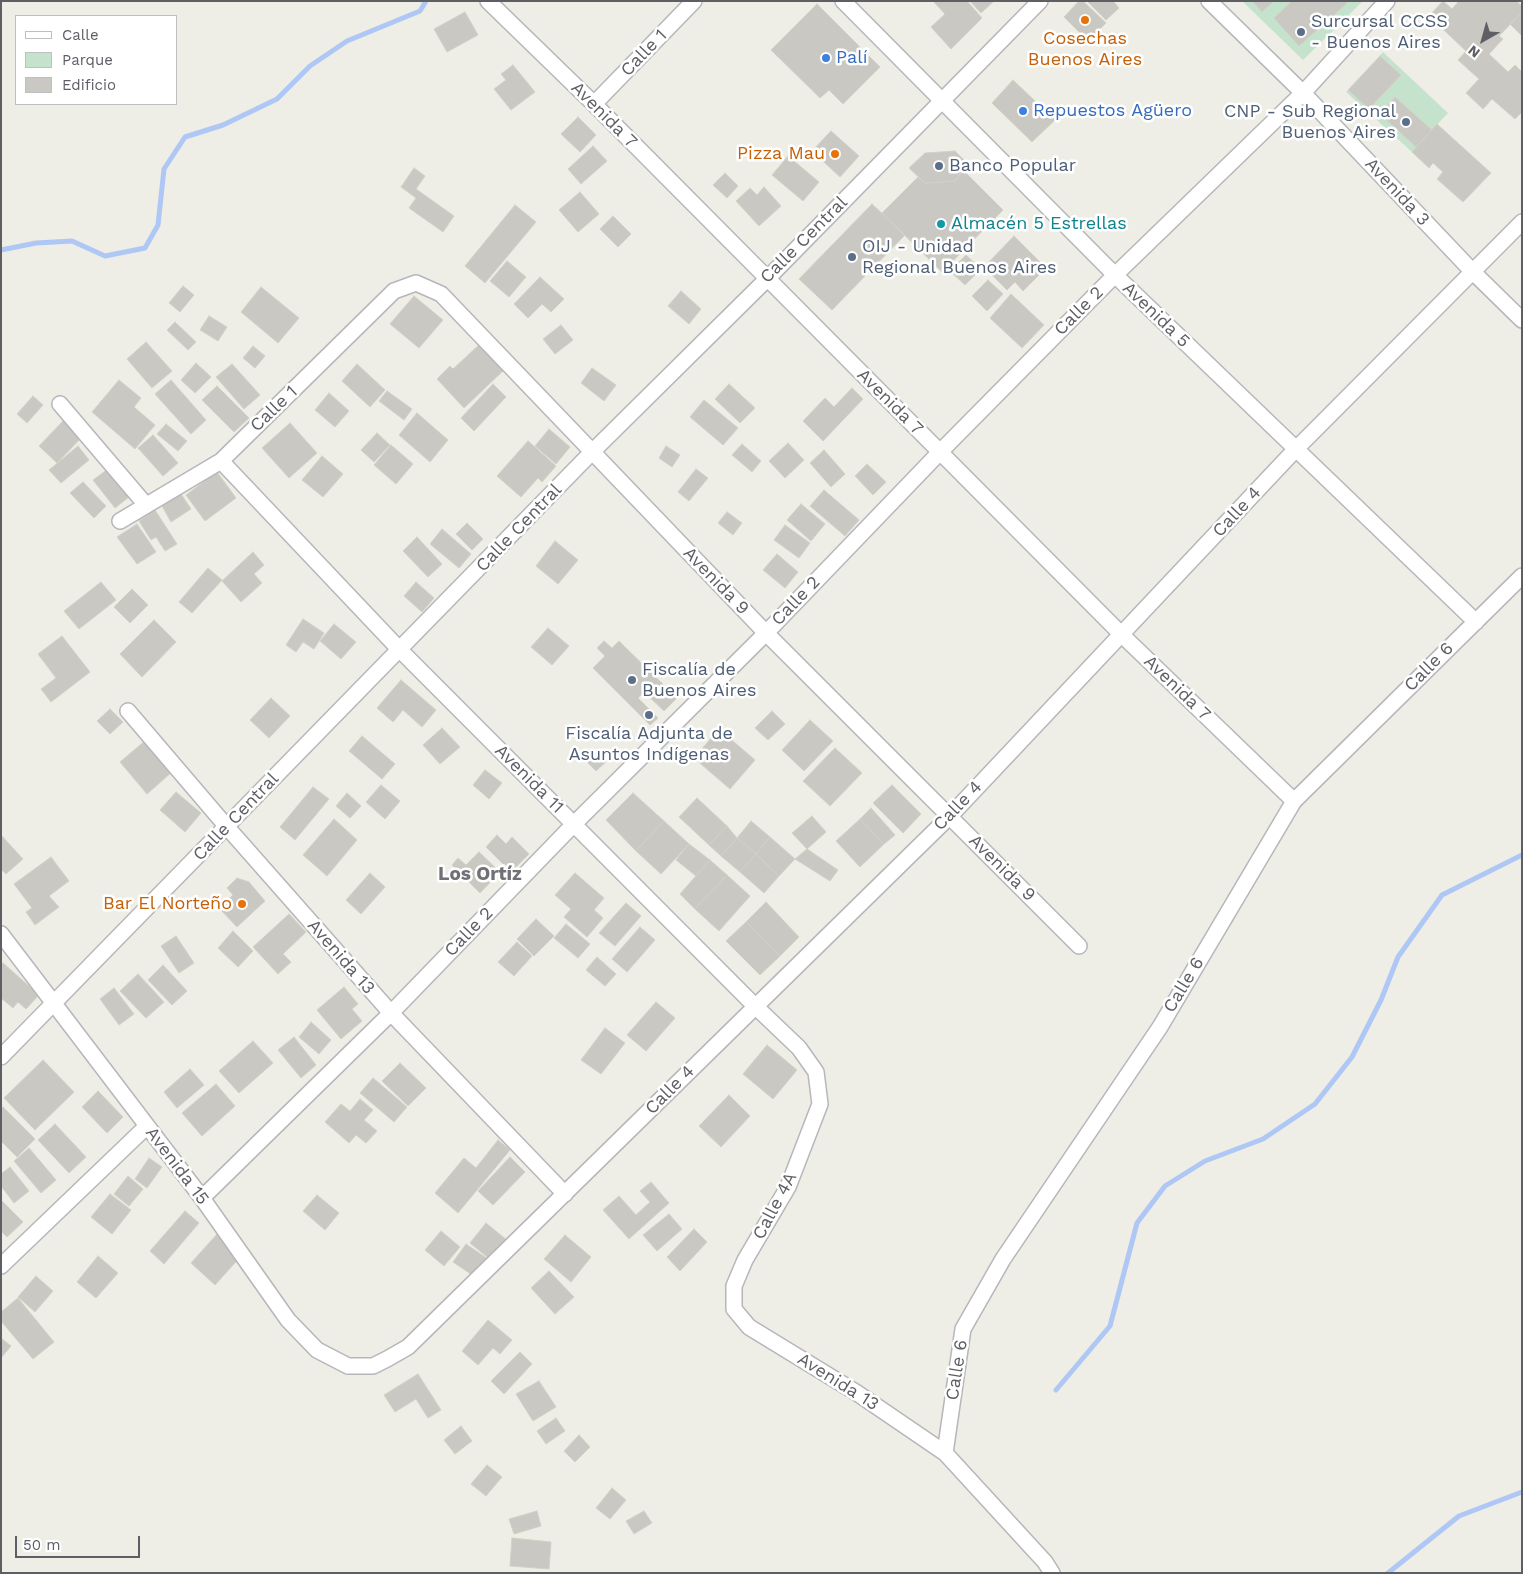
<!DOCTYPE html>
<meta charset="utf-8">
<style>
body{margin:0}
#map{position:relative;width:1523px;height:1574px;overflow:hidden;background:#eeeee6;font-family:"Work Sans",sans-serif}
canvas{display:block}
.frame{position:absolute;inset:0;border:2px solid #5d5f64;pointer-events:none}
.legend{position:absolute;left:15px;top:15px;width:162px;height:90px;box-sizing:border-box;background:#fff;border:1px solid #bebfc1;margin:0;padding:6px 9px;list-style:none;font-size:15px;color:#5d5f64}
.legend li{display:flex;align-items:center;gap:10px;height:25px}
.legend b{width:25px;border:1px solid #bebfc1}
.north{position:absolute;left:1458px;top:15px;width:50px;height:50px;-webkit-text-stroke:4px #fff;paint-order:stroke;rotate:218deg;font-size:14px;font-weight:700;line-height:20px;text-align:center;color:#5d5f64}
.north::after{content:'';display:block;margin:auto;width:18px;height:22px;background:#5d5f64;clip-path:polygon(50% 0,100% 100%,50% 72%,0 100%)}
.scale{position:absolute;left:15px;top:1536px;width:125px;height:22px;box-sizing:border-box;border:2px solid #5d5f64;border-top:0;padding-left:6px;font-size:15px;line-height:18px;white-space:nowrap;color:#5d5f64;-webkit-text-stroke:4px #fff;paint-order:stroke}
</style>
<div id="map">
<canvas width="1523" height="1574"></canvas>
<div class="frame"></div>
<ul class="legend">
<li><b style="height:6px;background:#fff"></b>Calle</li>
<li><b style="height:14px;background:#c5e3cc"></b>Parque</li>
<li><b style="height:14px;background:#cac8c2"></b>Edificio</li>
</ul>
<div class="north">N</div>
<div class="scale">50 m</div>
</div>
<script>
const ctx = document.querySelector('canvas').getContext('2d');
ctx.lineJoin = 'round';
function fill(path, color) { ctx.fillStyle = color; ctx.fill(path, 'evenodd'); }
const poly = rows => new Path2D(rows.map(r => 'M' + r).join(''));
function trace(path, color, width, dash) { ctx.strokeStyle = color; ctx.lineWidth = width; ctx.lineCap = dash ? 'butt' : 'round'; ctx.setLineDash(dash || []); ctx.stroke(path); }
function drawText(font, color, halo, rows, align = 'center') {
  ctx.font = font + ' "Work Sans",sans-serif'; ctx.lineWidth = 5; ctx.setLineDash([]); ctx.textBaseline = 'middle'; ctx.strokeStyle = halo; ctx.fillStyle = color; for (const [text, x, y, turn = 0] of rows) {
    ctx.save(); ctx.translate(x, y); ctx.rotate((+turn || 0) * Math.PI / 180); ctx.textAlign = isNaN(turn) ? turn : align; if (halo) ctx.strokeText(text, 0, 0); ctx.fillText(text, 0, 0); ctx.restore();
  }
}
const green = poly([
 [1242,1,1252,1,1262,12,1274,1,1363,1,1303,60],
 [1383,52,1448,113,1432,130,1395,97,1380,114,1416,147,1412,152,1346,92,1348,90,1369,109,1400,75,1380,56]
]);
const stream = poly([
 [1,250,36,243,72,241,105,256,145,248,158,225,164,169,185,137,223,125,277,99,310,66,347,41,420,11,426,1],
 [1056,1390,1110,1326,1137,1223,1165,1186,1205,1161,1263,1139,1315,1104,1352,1057,1381,1000,1398,957,1442,895,1522,855],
 [1388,1573,1459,1516,1522,1492]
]);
const building = poly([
 [933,1,967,1,982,18,951,49,931,27,945,14,933,1],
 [970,1,994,1,981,13,970,1],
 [1079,1,1083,1,1106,23,1088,41,1064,17,1079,1],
 [1087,1,1113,1,1119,8,1106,20,1087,1],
 [1252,1,1274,1,1262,12,1252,1],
 [1292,1,1345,1,1347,3,1299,46,1274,18,1292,1],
 [1443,1,1452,9,1459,1,1516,1,1522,6,1522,12,1499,36,1503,39,1489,54,1508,72,1515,65,1522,72,1522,112,1515,119,1492,99,1483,109,1466,93,1479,79,1458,60,1466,51,1429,16,1443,1],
 [817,4,880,67,843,104,829,90,820,98,771,50,817,4],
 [465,12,478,35,447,52,434,29,465,12],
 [1522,12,1522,36,1510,24,1522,12],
 [1380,56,1401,75,1369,109,1348,90,1380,56],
 [513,65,535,92,511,110,494,89,506,80,501,74,513,65],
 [1013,80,1055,120,1032,142,992,103,1013,80],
 [1395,97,1432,130,1416,147,1380,114,1395,97],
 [578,117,596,135,580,152,561,134,578,117],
 [1437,124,1491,173,1463,202,1437,179,1443,172,1433,163,1429,168,1412,152,1437,124],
 [831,131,859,156,840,177,812,151,831,131],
 [593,146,607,161,581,184,568,169,593,146],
 [955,151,968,164,955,181,925,183,909,168,925,153,955,151],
 [788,156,819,182,803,201,772,175,788,156],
 [414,168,425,176,416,189,454,216,443,232,409,208,416,198,401,187,414,168],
 [963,170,1003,210,942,272,882,213,918,177,925,183,955,181,963,170],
 [725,173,738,186,727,198,713,185,725,173],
 [764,187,781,206,759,226,736,201,750,188,757,195,764,187],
 [580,192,599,214,578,232,559,210,580,192],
 [872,204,905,235,832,310,799,279,872,204],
 [515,205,536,222,485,283,465,266,515,205],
 [613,216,631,234,618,247,600,229,613,216],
 [1014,236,1046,268,1023,291,1015,282,1007,290,984,267,1014,236],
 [966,255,981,269,965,285,950,271,966,255],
 [507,261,526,277,509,297,490,281,507,261],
 [540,277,564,299,551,312,542,304,528,318,514,304,540,277],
 [988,280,1003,294,987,311,972,296,988,280],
 [183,286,194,295,180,312,169,303,183,286],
 [261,287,299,318,278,343,241,312,261,287],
 [681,291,701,309,689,324,668,306,681,291],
 [1011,294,1044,325,1022,348,990,318,1011,294],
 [414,296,443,320,419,348,390,324,414,296],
 [209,316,227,327,218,341,200,330,209,316],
 [175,322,196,342,188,350,167,330,175,322],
 [561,325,573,340,555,354,543,339,561,325],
 [146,342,172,371,152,388,127,359,146,342],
 [481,343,505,369,464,408,437,379,450,366,453,369,481,343],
 [253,346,265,356,255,368,243,358,253,346],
 [196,363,211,377,195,393,181,380,196,363],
 [232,364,260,395,244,409,216,377,232,364],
 [357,364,385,390,370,407,342,381,357,364],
 [592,368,616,385,604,401,581,383,592,368],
 [119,380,141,398,134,407,155,425,135,449,92,412,119,380],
 [171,380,206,420,191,434,155,394,171,380],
 [493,384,506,397,474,431,461,418,493,384],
 [729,384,755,408,740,423,715,399,729,384],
 [217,386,249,418,234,432,202,400,217,386],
 [852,388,863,399,823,441,803,421,825,398,834,407,852,388],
 [387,391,412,409,404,420,379,401,387,391],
 [329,393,349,411,335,427,315,410,329,393],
 [33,396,43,405,27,423,17,414,33,396],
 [704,400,738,428,723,445,690,417,704,400],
 [417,413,448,440,430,462,399,435,417,413],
 [64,420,82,437,57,463,39,446,64,420],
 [290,423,317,453,289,478,262,448,290,423],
 [166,424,187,441,178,451,157,434,166,424],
 [549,429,570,447,556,464,535,446,549,429],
 [377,433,390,445,374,462,361,450,377,433],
 [153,435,178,463,163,476,138,448,153,435],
 [528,441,556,466,542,482,538,478,521,497,497,476,528,441],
 [788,443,804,460,785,478,769,461,788,443],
 [742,444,761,461,752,472,732,455,742,444],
 [391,445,413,464,396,484,374,465,391,445],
 [78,446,89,460,61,483,49,470,78,446],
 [666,446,680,455,672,467,659,458,666,446],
 [824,450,845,474,831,487,810,463,824,450],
 [322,456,343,474,323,497,302,480,322,456],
 [867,464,886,482,873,495,855,476,867,464],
 [108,469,129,497,115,508,93,480,108,469],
 [696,469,708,478,689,501,678,492,696,469],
 [217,472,236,498,205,521,186,495,217,472],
 [83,482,106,506,94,518,70,493,83,482],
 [824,490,859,520,845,536,810,506,824,490],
 [181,494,191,509,171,522,162,506,181,494],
 [801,504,825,524,811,541,787,520,801,504],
 [155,510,177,544,165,551,156,537,151,540,139,521,155,510],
 [727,512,742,523,733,535,718,523,727,512],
 [467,523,483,539,472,550,456,534,467,523],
 [137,524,156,552,137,564,117,537,137,524],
 [785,525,810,543,799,558,774,540,785,525],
 [442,529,471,554,459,568,430,544,442,529],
 [417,537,442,564,428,577,403,551,417,537],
 [555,541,578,560,558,584,536,566,555,541],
 [253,552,264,565,254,574,262,583,241,602,222,581,253,552],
 [777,554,798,572,785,588,763,570,777,554],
 [208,568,222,580,192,613,179,602,208,568],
 [101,582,116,600,79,629,64,611,101,582],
 [416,582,434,598,422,612,404,596,416,582],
 [132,589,148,605,130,623,114,607,132,589],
 [303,619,324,633,314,649,303,642,296,652,286,645,303,619],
 [154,620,176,642,142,677,120,654,154,620],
 [334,624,356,642,341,659,320,641,334,624],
 [548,628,569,646,552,665,531,647,548,628],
 [62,636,90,672,51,702,41,689,56,678,38,654,62,636],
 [604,641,612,648,619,641,677,698,664,711,644,692,638,698,658,718,650,725,593,668,605,656,597,648,604,641],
 [401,680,436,710,422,727,403,710,393,722,377,708,401,680],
 [271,698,290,716,269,738,250,720,271,698],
 [110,709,123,722,110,734,97,721,110,709],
 [772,711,785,724,768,740,755,728,772,711],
 [810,720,833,741,804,771,782,750,810,720],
 [442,728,460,747,440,764,423,745,442,728],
 [719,729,755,760,730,789,694,758,719,729],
 [362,736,395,764,382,779,349,751,362,736],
 [146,740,173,771,147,794,120,762,146,740],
 [835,748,862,773,830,806,803,781,835,748],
 [599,751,608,760,596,771,587,762,599,751],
 [485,770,502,783,489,799,473,785,485,770],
 [381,785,400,801,385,819,366,802,381,785],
 [892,785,921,814,903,833,873,803,892,785],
 [313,787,329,799,295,840,280,827,313,787],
 [176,792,201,813,185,832,160,810,176,792],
 [347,793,361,806,350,818,336,806,347,793],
 [633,793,664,821,636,851,606,820,633,793],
 [697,798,727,826,709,845,679,817,697,798],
 [871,808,895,835,884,844,860,819,871,808],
 [812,816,826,832,807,849,792,833,812,816],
 [334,819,357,840,327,876,303,855,334,819],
 [860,819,884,844,860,867,836,841,860,819],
 [664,821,689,844,661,874,636,851,664,821],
 [751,821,770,837,756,854,737,838,751,821],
 [727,826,737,838,721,856,709,845,727,826],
 [1,835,23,859,6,874,1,869,1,835],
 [497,835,506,844,512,837,529,854,511,872,486,847,497,835],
 [770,837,795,859,779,876,756,854,770,837],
 [737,838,756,854,740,872,721,856,737,838],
 [689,844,710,860,696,876,676,860,689,844],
 [807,849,838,870,830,881,795,859,807,849],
 [479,852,500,872,480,893,452,865,458,858,466,865,479,852],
 [756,854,779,876,764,893,740,872,756,854],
 [51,857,69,881,49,896,59,907,35,925,26,912,32,908,14,884,51,857],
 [710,860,727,875,695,909,680,894,710,860],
 [370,873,385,887,361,914,346,900,370,873],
 [575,873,604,898,594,910,603,918,587,937,564,917,571,909,555,895,575,873],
 [727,875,750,896,719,931,695,909,727,875],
 [237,878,249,882,265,901,237,927,219,908,233,895,227,888,237,878],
 [766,902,799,937,780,956,746,922,766,902],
 [626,903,641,916,615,946,599,933,626,903],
 [289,914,306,932,283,954,291,962,278,974,253,947,289,914],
 [536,919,554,936,534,956,517,939,536,919],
 [746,922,780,956,760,975,726,941,746,922],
 [566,924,590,944,578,958,554,938,566,924],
 [640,927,655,940,627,972,612,959,640,927],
 [233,931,253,951,238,967,218,948,233,931],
 [176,936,194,963,179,973,161,946,176,936],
 [517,942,532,956,514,976,498,962,517,942],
 [597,957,616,974,605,986,586,970,597,957],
 [3,963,39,995,26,1009,18,1002,13,1008,1,998,1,965,3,963],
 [163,965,187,991,172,1005,148,980,163,965],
 [138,974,164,1002,146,1018,120,991,138,974],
 [344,987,358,1004,352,1009,362,1021,341,1039,317,1010,344,987],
 [114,988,134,1014,119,1025,100,999,114,988],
 [656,1002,675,1018,646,1051,627,1035,656,1002],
 [311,1022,331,1040,319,1054,299,1037,311,1022],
 [605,1028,625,1043,601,1074,581,1060,605,1028],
 [294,1037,316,1065,301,1078,278,1050,294,1037],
 [253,1041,273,1063,239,1093,219,1071,253,1041],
 [767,1045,797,1070,773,1099,743,1074,767,1045],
 [43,1060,74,1092,35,1130,4,1098,43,1060],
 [400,1063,426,1088,408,1106,382,1081,400,1063],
 [190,1069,204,1085,177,1108,164,1092,190,1069],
 [373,1078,407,1107,394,1122,360,1093,373,1078],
 [216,1084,235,1106,202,1136,182,1113,216,1084],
 [98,1091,123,1117,107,1133,82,1107,98,1091],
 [729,1095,750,1116,721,1147,699,1126,729,1095],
 [360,1099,373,1110,364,1120,377,1131,366,1143,356,1135,349,1143,325,1122,341,1104,350,1111,360,1099],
 [3,1107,35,1139,17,1157,1,1141,1,1109,3,1107],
 [55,1124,86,1157,69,1173,38,1140,55,1124],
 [498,1140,510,1150,458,1213,435,1193,464,1158,476,1168,498,1140],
 [29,1148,56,1180,41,1193,14,1161,29,1148],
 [510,1157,525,1172,493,1205,478,1191,510,1157],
 [149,1158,162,1167,147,1188,135,1179,149,1158],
 [10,1167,29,1191,14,1203,1,1186,1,1174,10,1167],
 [128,1176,143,1189,129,1206,114,1194,128,1176],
 [651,1182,669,1203,629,1239,603,1210,619,1196,636,1215,650,1202,640,1191,651,1182],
 [110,1194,131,1210,112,1234,91,1217,110,1194],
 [317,1195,339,1213,325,1230,303,1211,317,1195],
 [1,1200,23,1222,7,1237,1,1231,1,1200],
 [185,1211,199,1223,164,1264,150,1251,185,1211],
 [669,1214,682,1229,657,1251,643,1235,669,1214],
 [486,1223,508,1241,492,1261,470,1243,486,1223],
 [694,1229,707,1242,680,1271,667,1257,694,1229],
 [441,1231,460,1247,444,1266,425,1250,441,1231],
 [218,1233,242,1255,215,1285,191,1263,218,1233],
 [565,1235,591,1257,571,1282,544,1259,565,1235],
 [466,1244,488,1259,475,1277,453,1262,466,1244],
 [98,1256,118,1273,96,1298,77,1282,98,1256],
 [549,1271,574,1297,555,1314,531,1288,549,1271],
 [36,1276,53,1291,35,1312,18,1297,36,1276],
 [18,1298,54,1342,33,1359,1,1321,1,1312,18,1298],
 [488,1320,512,1340,500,1354,493,1348,478,1365,462,1351,488,1320],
 [1,1338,11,1346,1,1358,1,1338],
 [520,1352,532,1364,504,1394,491,1381,520,1352],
 [418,1374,441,1410,428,1418,416,1399,395,1412,384,1395,418,1374],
 [539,1381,556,1407,533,1421,516,1394,539,1381],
 [556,1418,565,1431,546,1444,537,1431,556,1418],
 [461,1426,472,1441,455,1454,444,1440,461,1426],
 [579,1435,590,1447,575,1462,564,1451,579,1435],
 [487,1465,502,1477,486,1496,471,1484,487,1465],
 [612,1488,626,1500,610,1519,596,1508,612,1488],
 [537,1511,541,1526,514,1534,509,1519,537,1511],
 [644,1511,652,1523,634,1534,626,1521,644,1511],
 [512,1538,551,1542,549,1569,510,1566,512,1538]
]);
const street = poly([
 [488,1,594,104,1122,635,1294,801],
 [843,1,1115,275,1476,622],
 [1209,1,1303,93,1472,271,1522,320],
 [594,104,694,1],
 [60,404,146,505],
 [221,461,400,650,755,1006,799,1048,816,1072,820,1104,788,1187,745,1260,734,1286,734,1309,749,1327,857,1393,945,1453,1045,1562,1052,1573],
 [120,521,221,461,394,291,416,283,441,294,766,633,1079,946],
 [128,711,227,827,391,1013,565,1194],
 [1,934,202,1198,288,1320,317,1350,348,1366,373,1366,387,1359,408,1347,950,816,1295,450,1522,222],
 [1,1057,592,452,767,279,1040,1],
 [202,1198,391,1013,574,824,766,633,940,452,1115,275,1303,93,1387,1],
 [1,1266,147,1126],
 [945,1453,963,1329,1003,1259,1160,1027,1294,801,1522,576]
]);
const markers = [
 [1085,20,5,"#e8710a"],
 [1301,32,5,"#5c6f8a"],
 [826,58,5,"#3f7fe0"],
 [1023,111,5,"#3f7fe0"],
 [1406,122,5,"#5c6f8a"],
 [835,154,5,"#e8710a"],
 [939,166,5,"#5c6f8a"],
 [941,224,5,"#0f9aa8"],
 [852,257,5,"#5c6f8a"],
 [632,680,5,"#5c6f8a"],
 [649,715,5,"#5c6f8a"],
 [242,904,5,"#e8710a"]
];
const serviceNames = [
 ["Surcursal CCSS",1311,22],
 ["- Buenos Aires",1311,43],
 ["CNP - Sub Regional",1396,112,"right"],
 ["Buenos Aires",1396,133,"right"],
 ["Banco Popular",949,166],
 ["OIJ - Unidad",862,247],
 ["Regional Buenos Aires",862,268],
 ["Fiscalía de",642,670],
 ["Buenos Aires",642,691],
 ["Fiscalía Adjunta de",649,734,"center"],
 ["Asuntos Indígenas",649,755,"center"]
];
const foodNames = [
 ["Cosechas",1085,39,"center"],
 ["Buenos Aires",1085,60,"center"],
 ["Pizza Mau",825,154],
 ["Bar El Norteño",232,904]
];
const streetNames = [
 ["Calle 1",644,53,-46],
 ["Avenida 7",604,115,45],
 ["Avenida 3",1397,192,47],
 ["Calle Central",804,240,-45],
 ["Calle 2",1079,311,-45],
 ["Avenida 5",1156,315,44],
 ["Avenida 7",890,402,45],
 ["Calle 1",274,409,-44],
 ["Calle 4",1237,512,-47],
 ["Calle Central",519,528,-46],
 ["Avenida 9",716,581,46],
 ["Calle 2",796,601,-46],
 ["Calle 6",1429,667,-45],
 ["Avenida 7",1177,688,44],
 ["Avenida 11",529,779,45],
 ["Calle 4",958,806,-46],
 ["Calle Central",236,817,-46],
 ["Avenida 9",1002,868,45],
 ["Calle 2",469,932,-46],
 ["Avenida 13",341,957,49],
 ["Calle 6",1184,985,-59],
 ["Calle 4",670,1090,-45],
 ["Avenida 15",177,1166,53],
 ["Calle 4A",775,1206,-62],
 ["Calle 6",957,1370,-81],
 ["Avenida 13",838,1382,32]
];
const shopNames = [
 ["Palí",836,58],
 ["Repuestos Agüero",1033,111]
];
const cultureNames = [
 ["Almacén 5 Estrellas",951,224]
];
const neighbourhoodNames = [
 ["Los Ortíz",480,874]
];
fill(green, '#c5e3cc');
trace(stream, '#aec7f5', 5);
fill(building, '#cac8c2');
trace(building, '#d2d1c5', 1);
trace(street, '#b6b6bb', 18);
trace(street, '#fff', 15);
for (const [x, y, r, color] of markers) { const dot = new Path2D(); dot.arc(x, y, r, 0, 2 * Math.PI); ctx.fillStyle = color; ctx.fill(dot); trace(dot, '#fff', 2); }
drawText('18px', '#4e5e75', '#fff', serviceNames, 'left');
drawText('18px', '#c56008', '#fff', foodNames, 'right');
drawText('18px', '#5d5f64', '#fff', streetNames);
drawText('18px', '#366cbe', '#fff', shopNames, 'left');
drawText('18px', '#0d838f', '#fff', cultureNames, 'left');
drawText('bold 19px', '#6f7176', '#fff', neighbourhoodNames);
</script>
